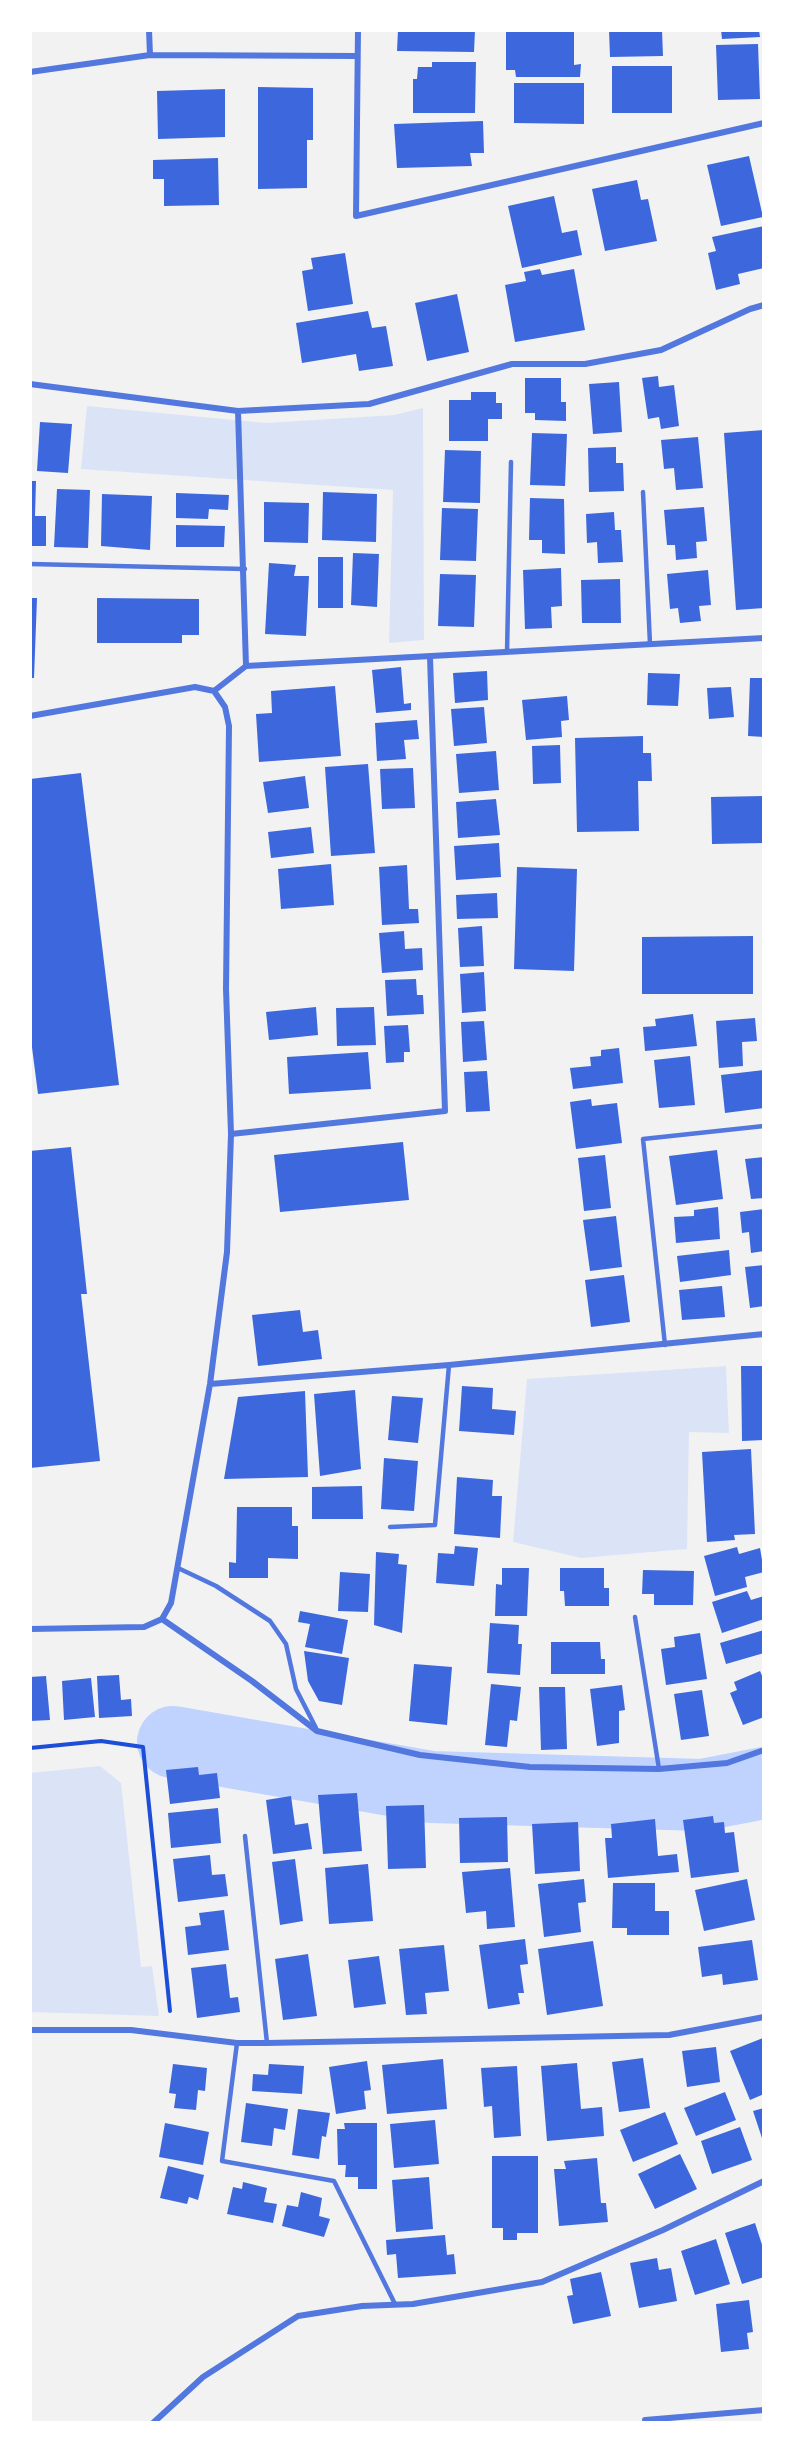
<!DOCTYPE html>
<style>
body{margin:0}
#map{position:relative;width:794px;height:2453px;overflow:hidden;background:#f2f2f2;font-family:Roboto,sans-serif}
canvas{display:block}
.frame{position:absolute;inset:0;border:32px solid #fff;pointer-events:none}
</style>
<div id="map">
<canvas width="794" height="2453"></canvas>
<div class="frame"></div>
</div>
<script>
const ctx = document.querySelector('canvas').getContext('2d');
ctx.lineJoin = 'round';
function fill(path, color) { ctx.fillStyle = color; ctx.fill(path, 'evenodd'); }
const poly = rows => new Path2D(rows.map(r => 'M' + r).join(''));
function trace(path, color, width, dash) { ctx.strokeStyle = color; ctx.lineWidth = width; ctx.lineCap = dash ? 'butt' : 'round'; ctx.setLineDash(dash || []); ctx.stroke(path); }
const green = poly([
 [87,406,266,423,394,415,423,408,424,640,389,643,393,490,81,469],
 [726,1366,729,1433,689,1432,687,1549,581,1558,513,1542,527,1379],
 [100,1766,121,1783,141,1967,152,1966,159,2016,30,2012,30,1773]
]);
const river = poly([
 [173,1742,431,1787,702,1795,764,1783]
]);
const building = poly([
 [398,30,475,30,474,52,397,51],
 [506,30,574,30,574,65,581,64,580,77,516,77,515,70,506,70],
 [609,30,662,30,663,56,610,57],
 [721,30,759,30,760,37,722,39],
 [758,44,760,99,718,100,716,45],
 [432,62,476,62,475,113,413,113,413,79,417,79,418,67,432,67],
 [612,66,672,66,672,113,612,113],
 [514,83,584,83,584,124,514,123],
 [258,87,313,88,313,140,307,140,307,188,258,189],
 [225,89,225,137,158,139,157,91],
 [483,121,484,153,470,153,472,166,397,168,394,124],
 [749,156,763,217,721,226,707,165],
 [218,158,219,205,164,206,164,179,153,179,153,160],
 [637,180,641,200,648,199,657,241,605,251,592,189],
 [554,196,562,233,577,230,582,255,522,268,508,206],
 [764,226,764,268,738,274,740,284,716,290,708,253,716,251,712,237],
 [345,253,353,304,308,311,302,271,313,269,311,258],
 [540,269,542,275,574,269,585,330,515,342,505,285,526,281,524,272],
 [457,294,469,352,427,361,415,303],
 [368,311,372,328,386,326,393,366,359,371,356,354,302,363,296,323],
 [658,376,659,387,674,385,679,426,661,429,659,417,648,419,642,378],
 [525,378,561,378,561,402,566,402,566,421,535,420,535,413,525,413],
 [619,382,622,432,593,434,589,384],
 [471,392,496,392,496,403,502,403,502,419,488,419,488,441,449,441,449,400,471,400],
 [40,422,72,424,68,473,37,471],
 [764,430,764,608,736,610,724,433],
 [532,433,567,434,565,486,530,485],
 [698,437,703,488,676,490,674,468,664,469,661,440],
 [616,447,616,463,623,463,624,491,589,492,588,448],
 [445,450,481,451,480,503,443,502],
 [30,481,36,481,35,516,46,516,46,546,30,546],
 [57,489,90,490,88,548,54,547],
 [323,492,377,494,376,542,322,540],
 [176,493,229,495,228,510,209,509,208,519,176,518],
 [102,494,152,496,150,550,101,546],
 [530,498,564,499,565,554,542,553,542,540,529,540],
 [264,502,309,503,308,543,264,542],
 [704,507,707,541,696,542,697,558,676,560,675,545,667,545,664,510],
 [442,508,478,509,476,561,440,560],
 [614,512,615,530,621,530,623,562,598,563,597,542,587,543,586,514],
 [176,525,225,526,224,547,176,547],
 [353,553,379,554,377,607,351,605],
 [318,557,343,557,343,608,318,608],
 [269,563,296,565,294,576,309,576,306,636,265,634],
 [561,568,562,606,551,607,552,628,525,629,523,570],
 [708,570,711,605,699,606,701,621,680,623,678,608,670,609,667,574],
 [440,574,476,575,474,627,438,626],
 [620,579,621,623,582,623,581,580],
 [30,598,37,598,34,678,30,678],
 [97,598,199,599,199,635,182,635,182,643,97,643],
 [401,667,404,704,411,703,411,710,376,713,372,670],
 [487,671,488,700,455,703,453,673],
 [648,673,680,674,678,706,647,705],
 [750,678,764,678,764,737,748,736],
 [335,686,341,756,259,762,256,714,272,713,271,691],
 [731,687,734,717,709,719,707,688],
 [567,696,569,720,561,721,562,737,526,740,522,700],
 [484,707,487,743,454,746,451,709],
 [417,720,419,739,404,740,406,759,377,761,375,723],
 [643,736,643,753,651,753,652,781,638,781,639,831,577,832,575,738],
 [560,745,561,783,533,784,532,746],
 [496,751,499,790,459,793,456,754],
 [368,764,375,853,331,856,325,767],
 [413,768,415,808,382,809,380,769],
 [81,773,119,1085,38,1094,30,1032,30,779],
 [305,776,309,808,268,813,263,782],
 [764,796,764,843,712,844,711,797],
 [496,799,500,835,458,838,456,802],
 [311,827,314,853,271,858,268,832],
 [499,843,501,877,456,880,454,846],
 [331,864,334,905,281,909,278,869],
 [407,865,409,909,418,909,419,923,382,925,379,867],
 [517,867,577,869,574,971,514,969],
 [497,893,498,918,457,919,456,895],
 [482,926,484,966,460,967,458,928],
 [404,931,405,949,422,948,423,970,382,973,379,933],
 [753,936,753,994,642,994,642,937],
 [484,972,486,1011,462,1013,460,974],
 [416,979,417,995,423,995,424,1014,387,1016,385,980],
 [316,1007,318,1035,269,1040,266,1012],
 [374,1007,376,1045,337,1046,336,1008],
 [693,1014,697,1046,645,1051,643,1027,656,1026,655,1019],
 [755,1018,757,1041,742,1042,743,1066,719,1068,716,1021],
 [484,1021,487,1060,463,1062,461,1022],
 [408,1025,410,1052,404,1052,404,1062,386,1063,384,1026],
 [619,1048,623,1083,573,1089,570,1068,591,1066,590,1057,601,1056,601,1050],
 [368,1052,371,1089,289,1094,287,1057],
 [690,1056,695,1105,659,1108,654,1060],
 [764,1070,764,1108,725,1113,721,1075],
 [487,1071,490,1111,466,1112,464,1072],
 [591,1099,592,1106,617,1103,622,1143,576,1149,570,1102],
 [403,1142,409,1200,280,1212,274,1155],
 [71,1147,87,1294,81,1294,100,1461,30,1468,30,1151],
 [717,1150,723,1199,676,1205,669,1156],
 [605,1155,611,1208,584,1211,578,1158],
 [764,1157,764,1198,751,1199,745,1159],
 [718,1207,720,1239,676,1243,674,1217,694,1216,694,1210],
 [764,1209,764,1251,751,1253,749,1232,742,1233,740,1212],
 [616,1216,622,1267,590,1271,583,1220],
 [729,1250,731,1275,680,1282,677,1256],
 [764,1265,764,1306,750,1308,745,1267],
 [624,1275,630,1322,591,1327,585,1280],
 [722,1286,725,1317,682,1320,679,1290],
 [300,1310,303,1332,318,1330,322,1359,258,1366,252,1315],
 [741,1366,764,1366,764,1440,742,1441],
 [462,1386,493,1388,492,1409,516,1411,514,1435,459,1431],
 [355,1390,361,1469,320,1476,314,1394],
 [305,1391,308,1477,224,1479,238,1397],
 [392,1396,423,1398,418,1443,388,1440],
 [751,1449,755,1534,734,1535,735,1540,707,1542,702,1452],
 [384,1458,418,1461,414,1511,381,1509],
 [457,1477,493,1480,492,1496,502,1496,500,1538,454,1534],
 [362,1486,363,1519,312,1519,312,1487],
 [237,1507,292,1507,292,1526,298,1526,298,1559,268,1558,268,1578,229,1578,229,1562,236,1563],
 [455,1546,478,1548,474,1586,436,1583,438,1553,454,1554],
 [737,1547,739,1554,760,1548,764,1572,745,1577,747,1587,715,1596,704,1556],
 [376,1552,399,1554,398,1564,407,1565,402,1633,374,1625],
 [502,1568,529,1568,527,1616,495,1616,496,1584,502,1585],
 [560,1568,604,1568,604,1588,609,1588,609,1606,565,1606,564,1591,560,1591],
 [643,1570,694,1571,693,1605,654,1605,654,1594,642,1594],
 [340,1572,370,1574,368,1612,338,1611],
 [747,1591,751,1600,764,1596,764,1619,722,1633,712,1602],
 [300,1611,348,1620,342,1654,305,1647,310,1624,298,1622],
 [490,1623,519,1625,518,1644,522,1644,520,1675,487,1673],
 [764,1630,764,1653,726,1664,720,1643],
 [700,1633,707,1679,666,1685,661,1649,675,1647,674,1637],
 [551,1642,600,1642,601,1659,605,1659,605,1674,551,1674],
 [304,1651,349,1658,342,1705,319,1701,308,1681],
 [414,1664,452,1667,447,1725,409,1721],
 [760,1671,764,1680,764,1717,743,1725,730,1693,737,1690,734,1682],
 [119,1675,121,1700,131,1699,132,1716,99,1718,97,1676],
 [46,1676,50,1720,30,1721,30,1677],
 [91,1678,95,1717,64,1720,62,1681],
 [491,1684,521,1687,517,1721,510,1720,507,1747,485,1745],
 [622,1685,625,1710,619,1711,619,1743,597,1746,590,1689],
 [539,1687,565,1687,567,1749,541,1750],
 [702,1690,709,1736,681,1740,674,1694],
 [198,1767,199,1775,217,1773,220,1798,170,1804,166,1770],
 [357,1793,362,1851,323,1854,318,1795],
 [291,1796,295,1825,308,1823,312,1849,273,1854,266,1800],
 [424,1805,426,1868,388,1869,386,1806],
 [218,1808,221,1843,171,1848,168,1813],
 [713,1816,714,1823,724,1822,725,1833,734,1832,739,1872,691,1878,683,1820],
 [507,1817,508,1862,460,1863,459,1818],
 [655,1819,658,1856,677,1854,679,1872,608,1878,605,1838,612,1838,611,1824],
 [578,1822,580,1871,535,1874,532,1824],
 [210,1855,212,1875,225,1874,228,1896,178,1902,173,1859],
 [295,1859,303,1921,280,1925,272,1862],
 [368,1864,373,1921,329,1924,325,1868],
 [510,1868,515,1927,487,1929,486,1911,466,1913,462,1872],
 [584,1879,586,1902,578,1903,581,1932,544,1937,538,1884],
 [747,1879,755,1920,704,1931,695,1890],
 [613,1883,655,1883,655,1911,669,1911,669,1935,627,1935,627,1928,612,1928],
 [224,1910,229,1950,188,1955,185,1927,201,1925,199,1913],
 [525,1939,528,1964,520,1965,524,1993,518,1993,520,2004,488,2009,479,1945],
 [752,1940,758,1980,723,1985,722,1974,702,1977,698,1947],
 [593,1941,603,2006,547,2015,538,1949],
 [444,1945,449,1991,425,1993,427,2014,406,2015,399,1949],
 [308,1954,317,2016,283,2020,275,1959],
 [379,1956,386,2004,354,2008,348,1960],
 [226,1964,230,1998,238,1997,240,2012,197,2018,191,1968],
 [763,2038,764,2094,750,2100,730,2051],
 [716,2047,720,2082,687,2087,682,2051],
 [643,2058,650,2108,619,2112,612,2062],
 [443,2059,447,2109,387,2114,382,2065],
 [367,2061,371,2090,364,2091,366,2109,336,2114,329,2067],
 [577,2063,581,2109,602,2107,604,2136,547,2141,541,2066],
 [173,2064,207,2068,205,2091,198,2090,196,2110,174,2108,176,2094,169,2093],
 [269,2064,304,2066,302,2094,252,2091,253,2074,268,2075],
 [517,2066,521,2136,494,2138,492,2106,484,2107,481,2068],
 [725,2092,736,2120,696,2136,684,2108],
 [246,2103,288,2109,285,2130,274,2128,272,2146,241,2142],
 [764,2108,764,2144,753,2111],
 [298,2109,330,2113,326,2137,322,2136,319,2159,292,2155],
 [665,2112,678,2144,633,2162,620,2130],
 [435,2120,439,2164,394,2168,390,2124],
 [165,2123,209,2132,203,2165,159,2157],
 [344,2123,377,2123,377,2189,358,2189,358,2177,345,2177,346,2165,338,2165,337,2129,345,2129],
 [740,2127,752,2160,712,2174,701,2141],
 [680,2154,697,2189,655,2209,638,2174],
 [492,2156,538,2156,538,2233,517,2233,517,2240,503,2240,503,2228,492,2228],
 [597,2158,601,2203,606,2203,608,2222,559,2226,554,2169,566,2169,564,2161],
 [168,2166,204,2175,198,2200,189,2197,187,2204,160,2198],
 [429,2177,433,2229,396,2232,392,2180],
 [243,2182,267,2188,264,2202,277,2204,273,2223,227,2214,233,2187,242,2189],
 [301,2192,322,2198,319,2216,330,2219,324,2237,282,2226,287,2205,298,2207],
 [755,2223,764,2251,764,2277,742,2284,725,2233],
 [445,2235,447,2255,454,2254,456,2274,398,2278,396,2254,387,2255,386,2240],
 [716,2239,730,2284,695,2295,681,2251],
 [657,2258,659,2270,671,2268,677,2301,639,2308,630,2263],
 [601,2272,611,2316,573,2324,567,2296,573,2295,570,2279],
 [749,2300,753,2332,747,2333,749,2349,721,2352,716,2304]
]);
const path = poly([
 [30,1748,101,1741,143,1747,170,2011]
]);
const service = poly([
 [643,492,650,644],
 [30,564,245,569],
 [507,652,511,462],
 [665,1345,643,1139,764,1126],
 [390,1527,435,1525,449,1365],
 [178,1568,216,1586,270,1621,286,1644,296,1689,316,1728],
 [635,1617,659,1769],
 [245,1836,267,2043],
 [237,2043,222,2161,334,2181,395,2304]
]);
const minor = poly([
 [149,30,150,55],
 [358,30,356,216,764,123],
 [30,72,150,55,357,56],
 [30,384,238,411,369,404,512,364,585,364,661,350,750,309,764,305],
 [238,411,246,666],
 [214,691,246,666,764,638],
 [30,716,195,687,214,691,225,707,229,726,226,989,231,1134,227,1252,210,1384,171,1603,162,1619,144,1627,30,1629],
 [231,1134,445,1111,430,657],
 [210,1384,449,1365,764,1334],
 [162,1619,252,1681,317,1731,420,1755,530,1767,659,1769,727,1763,764,1750],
 [30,2030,131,2030,237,2043,267,2043,669,2035,764,2017],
 [645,2420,764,2410],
 [153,2423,203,2377,298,2316,362,2306,413,2304,542,2282,663,2230,764,2181]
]);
fill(green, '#dbe4f7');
trace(river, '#bfd3fe', 72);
fill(building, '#3d67dc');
trace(path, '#1d4ed8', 4);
trace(service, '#5277de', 4.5);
trace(minor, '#5277de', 6);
</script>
